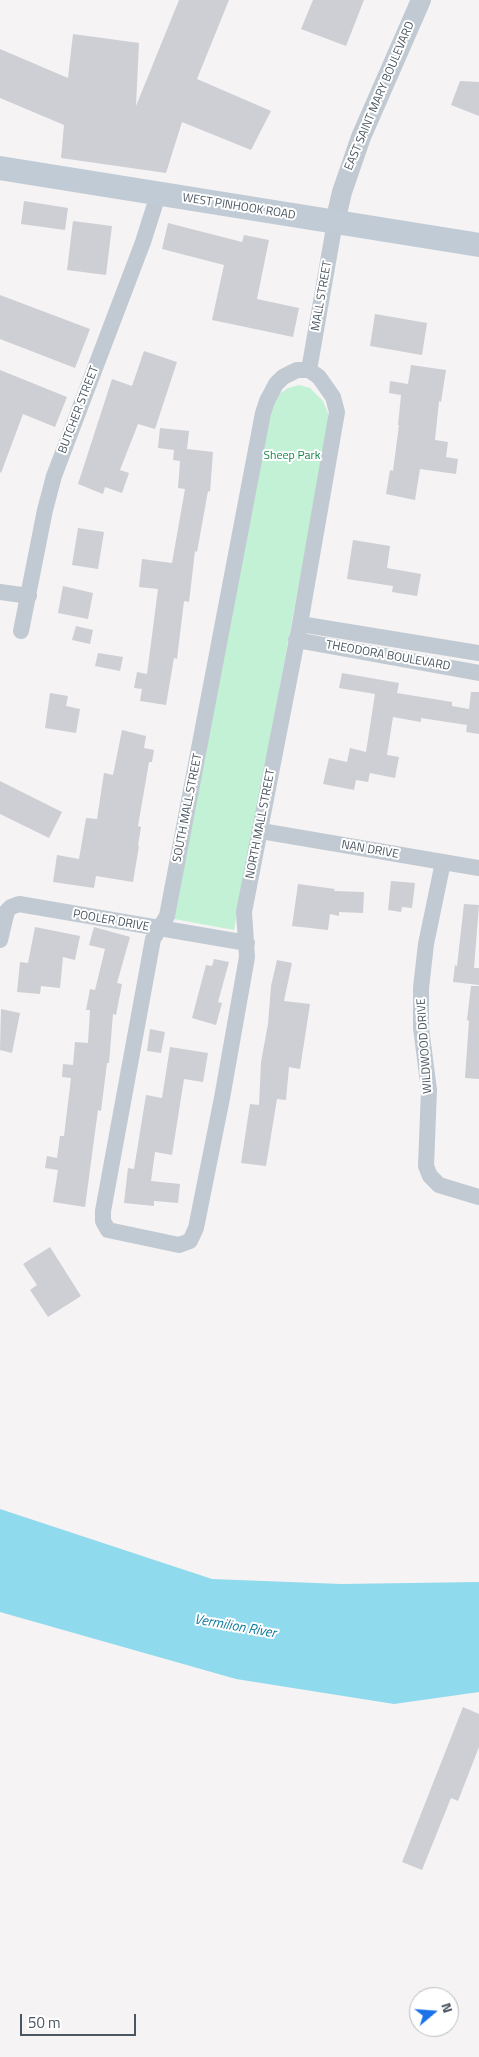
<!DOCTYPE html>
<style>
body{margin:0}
#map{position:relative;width:479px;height:2057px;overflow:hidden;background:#f5f3f3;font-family:"Titillium Web",sans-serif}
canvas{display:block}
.north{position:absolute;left:409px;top:1987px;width:50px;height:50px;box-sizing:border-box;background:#fff;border:1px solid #b7bbc0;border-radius:50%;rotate:72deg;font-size:14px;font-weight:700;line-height:20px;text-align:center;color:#4a5661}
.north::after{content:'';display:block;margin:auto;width:18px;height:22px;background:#1a73e8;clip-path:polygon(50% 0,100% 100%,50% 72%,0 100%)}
.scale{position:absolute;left:20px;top:2014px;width:116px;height:22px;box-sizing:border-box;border:2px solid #4a5661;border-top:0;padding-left:6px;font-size:15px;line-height:18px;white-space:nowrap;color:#4a5661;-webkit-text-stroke:4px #fff;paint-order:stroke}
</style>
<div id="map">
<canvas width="479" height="2057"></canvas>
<div class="north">N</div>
<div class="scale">50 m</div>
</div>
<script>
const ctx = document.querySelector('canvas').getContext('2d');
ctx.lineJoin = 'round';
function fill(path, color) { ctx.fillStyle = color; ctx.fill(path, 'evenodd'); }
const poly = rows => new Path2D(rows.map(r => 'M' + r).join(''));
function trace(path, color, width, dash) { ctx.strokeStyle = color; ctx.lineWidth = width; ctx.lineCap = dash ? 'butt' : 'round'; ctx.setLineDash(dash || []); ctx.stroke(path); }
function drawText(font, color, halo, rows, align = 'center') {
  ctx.font = font + ' "Titillium Web",sans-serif'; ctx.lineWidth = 4; ctx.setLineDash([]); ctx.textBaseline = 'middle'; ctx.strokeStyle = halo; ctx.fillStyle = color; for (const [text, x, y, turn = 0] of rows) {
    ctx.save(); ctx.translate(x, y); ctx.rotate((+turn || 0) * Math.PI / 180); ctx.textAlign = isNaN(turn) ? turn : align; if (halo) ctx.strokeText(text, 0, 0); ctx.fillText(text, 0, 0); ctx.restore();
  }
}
const green = poly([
 [299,385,310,388,323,401,328,413,328,429,234,930,174,919,269,412,278,395,288,388]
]);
const water = poly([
 [0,1509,212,1579,341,1584,479,1582,479,1692,394,1704,236,1679,0,1612]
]);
const building = poly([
 [179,0,229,0,197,79,271,111,251,150,182,122,166,173,61,158,64,125,0,98,0,49,68,78,73,34,139,43,136,106],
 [313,0,364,0,346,46,301,29],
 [460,81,479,82,479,116,451,105],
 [24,201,68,208,65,230,21,224],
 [73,221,112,226,106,275,67,270],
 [168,223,242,242,244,235,269,240,257,299,299,308,293,337,212,320,224,265,162,249],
 [0,295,90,329,75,368,0,339],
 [375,314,427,323,422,355,370,346],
 [144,351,177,362,155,429,138,424,120,470,129,473,122,493,105,487,103,494,78,484,112,379,132,386],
 [411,365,446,370,441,402,439,401,435,440,448,442,446,457,458,459,456,474,420,469,415,500,386,494,390,470,393,471,399,425,398,425,401,395,389,393,390,381,408,384],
 [0,370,67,397,55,427,23,414,1,473,0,472],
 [160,428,189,431,187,449,213,452,210,492,208,491,197,552,195,551,189,602,184,601,177,659,174,658,166,705,140,701,142,689,134,688,137,672,147,674,158,589,139,587,142,559,172,563,185,489,178,488,180,461,173,460,174,450,158,448],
 [78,528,104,532,98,569,72,565],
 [353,540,390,546,387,568,421,574,417,596,392,592,393,586,347,579],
 [63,586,93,593,88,619,58,613],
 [76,626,93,630,90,644,72,640],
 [98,653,123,657,120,671,95,666],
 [342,673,399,683,397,693,452,702,452,706,469,709,471,692,479,692,479,734,466,732,467,725,421,718,421,722,393,717,387,755,399,757,395,778,370,773,368,782,356,780,354,790,323,784,329,758,347,762,350,748,366,752,375,694,339,688],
 [50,693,68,696,66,706,80,709,76,733,45,728],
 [122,730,146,736,144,748,154,750,152,762,149,762,138,826,141,827,138,846,139,846,133,882,96,876,94,888,53,882,57,855,79,859,86,818,97,819,104,773,113,775],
 [0,781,62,812,49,838,0,814],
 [391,881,415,883,412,908,402,907,401,912,388,910],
 [298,884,335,889,334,891,364,892,363,913,339,912,339,916,330,914,328,930,292,926],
 [464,904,479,905,474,968,479,968,479,985,453,982,455,965,457,966],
 [35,927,80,936,75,960,63,957,60,988,41,986,40,994,17,992,20,962,28,963],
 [94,927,130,937,117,983,122,984,116,1015,113,1014,109,1063,107,1063,101,1111,98,1110,85,1207,53,1202,58,1170,45,1168,47,1156,57,1158,60,1136,64,1136,71,1078,62,1077,63,1064,73,1065,75,1042,88,1043,90,1010,86,1010,90,989,95,990,105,949,89,945],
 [214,959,229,962,218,1002,222,1003,216,1025,192,1018,206,965,212,966],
 [277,960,292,963,284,1001,310,1004,300,1069,289,1067,286,1100,277,1099,266,1166,241,1163,250,1104,259,1105,261,1062,268,1024,271,986],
 [471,986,479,986,479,1079,465,1078,469,1021,467,1020],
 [1,1009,20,1013,12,1053,0,1050],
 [150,1029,165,1032,161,1053,147,1051],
 [170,1047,208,1053,203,1082,184,1079,172,1155,155,1152,151,1181,180,1184,178,1203,154,1201,154,1206,124,1203,128,1168,134,1169,146,1095,162,1098],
 [50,1247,81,1296,48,1317,30,1290,37,1285,23,1264],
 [463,1707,479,1714,479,1747,458,1801,451,1798,422,1870,402,1862]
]);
const minor = poly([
 [297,370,309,370,319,377,333,397,337,412,300,624,244,912,247,957,222,1098,196,1228,190,1241,179,1245,108,1230,103,1221,103,1211,153,939,167,916,263,413,267,401,276,384,283,377,297,370],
 [309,370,335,222],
 [0,592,29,596],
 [300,624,479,653],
 [21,631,45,510,54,476,143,242,158,195],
 [296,640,479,673],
 [261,831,479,868],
 [443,862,426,944,421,988,421,1028,429,1090,426,1166,430,1176,439,1185,479,1197],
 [0,940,7,911,11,907,19,904,247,943]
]);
const tertiary = poly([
 [335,222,342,192,361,137,421,0]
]);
const secondary = poly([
 [0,168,479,245]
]);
const streetNames = [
 ["EAST SAINT MARY BOULEVARD",380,96,-67],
 ["WEST PINHOOK ROAD",239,207,9],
 ["MALL STREET",322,296,-80],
 ["BUTCHER STREET",79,410,-69],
 ["THEODORA BOULEVARD",388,656,10],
 ["SOUTH MALL STREET",188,808,-79],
 ["NORTH MALL STREET",261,824,-79],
 ["NAN DRIVE",370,850,10],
 ["POOLER DRIVE",111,921,10],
 ["WILDWOOD DRIVE",425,1046,-94]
];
const parkNames = [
 ["Sheep Park",292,456]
];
const waterNames = [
 ["Vermilion River",235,1627,10]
];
fill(green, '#c3f1d5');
fill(water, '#90daee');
fill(building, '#cdcfd5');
trace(minor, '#c1cad2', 16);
trace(tertiary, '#c1cad2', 20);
trace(secondary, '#c1cbd6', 24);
drawText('12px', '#4a5661', '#fff', streetNames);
drawText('12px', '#17864f', '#fff', parkNames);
drawText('italic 14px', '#0c7c9b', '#fff', waterNames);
</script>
